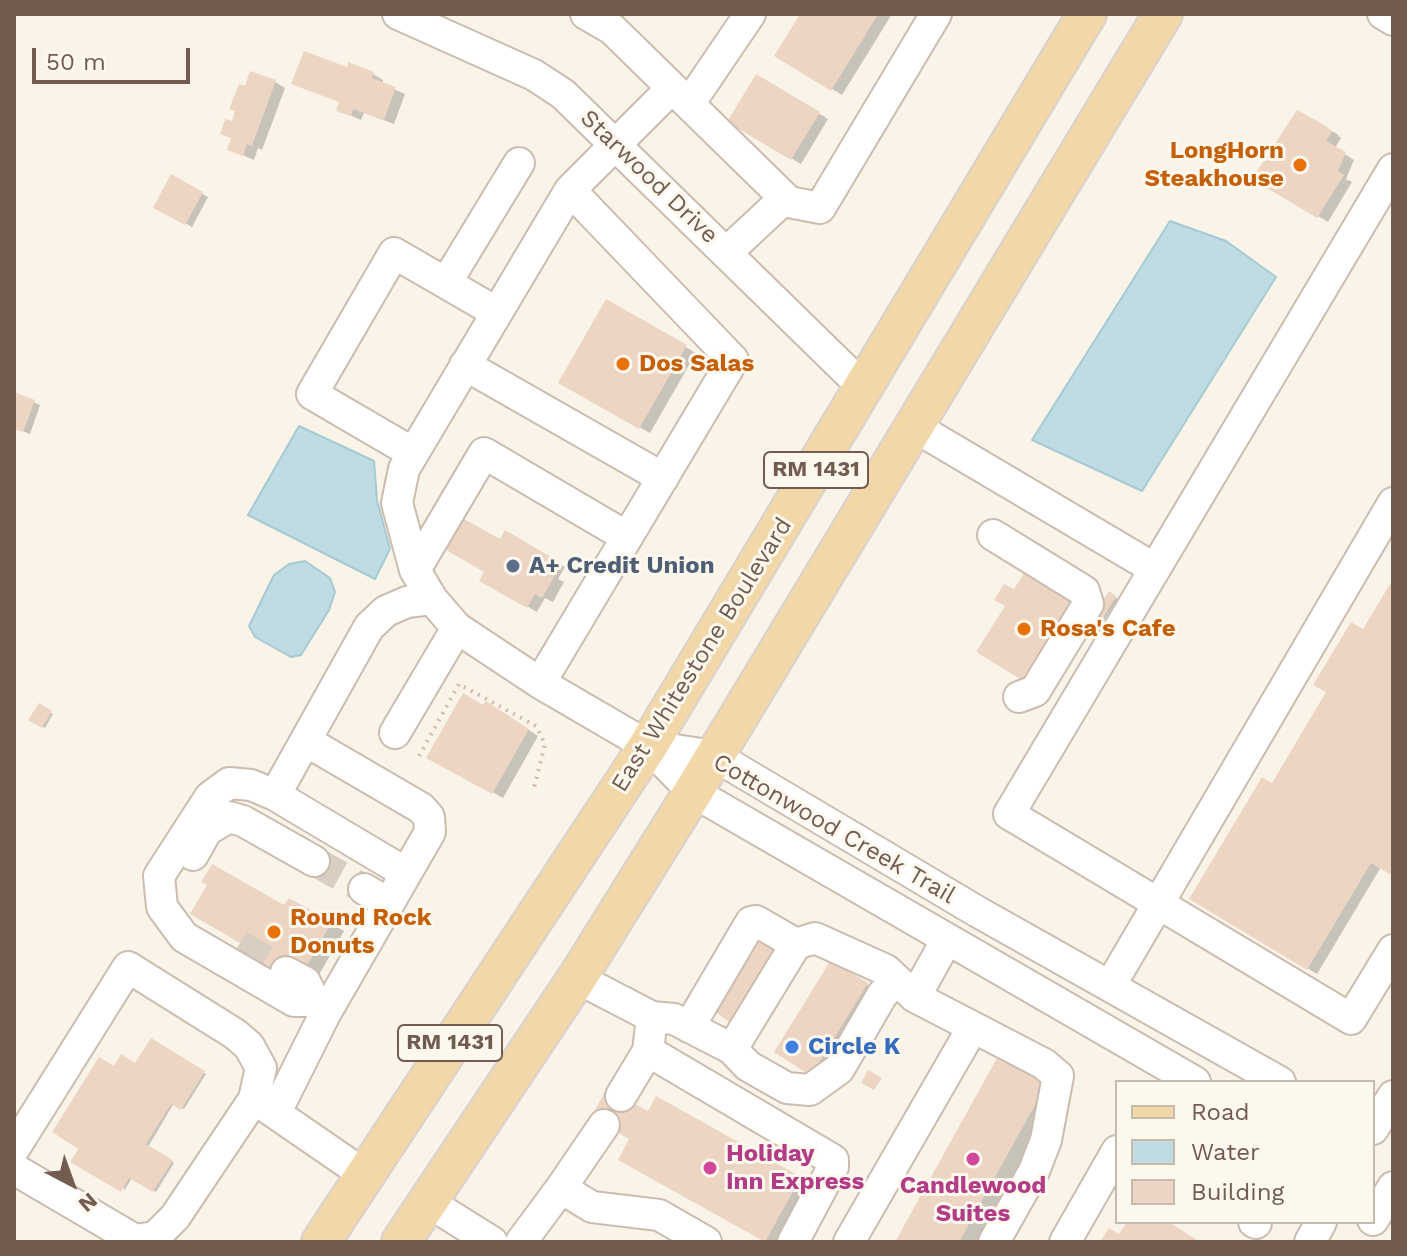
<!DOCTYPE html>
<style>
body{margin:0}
#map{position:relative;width:1407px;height:1256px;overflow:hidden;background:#faf4e8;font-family:"Work Sans",sans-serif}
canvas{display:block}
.frame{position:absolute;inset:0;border:16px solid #725c4f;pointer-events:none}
.legend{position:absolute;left:1115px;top:1080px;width:260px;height:144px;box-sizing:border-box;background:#fdf8ee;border:2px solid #c5baae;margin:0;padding:10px 14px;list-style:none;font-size:24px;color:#725c4f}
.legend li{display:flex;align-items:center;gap:16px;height:40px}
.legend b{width:40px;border:2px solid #c5baae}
.north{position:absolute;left:32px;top:1144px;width:80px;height:80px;-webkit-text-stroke:6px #fdf8ee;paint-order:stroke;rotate:139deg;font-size:22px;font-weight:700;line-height:32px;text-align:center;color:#725c4f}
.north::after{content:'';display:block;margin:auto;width:28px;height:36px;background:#725c4f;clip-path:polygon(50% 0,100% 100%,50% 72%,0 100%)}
.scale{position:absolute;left:32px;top:48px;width:158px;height:36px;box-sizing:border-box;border:4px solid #725c4f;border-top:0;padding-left:10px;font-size:24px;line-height:28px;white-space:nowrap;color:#725c4f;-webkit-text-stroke:6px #fdf8ee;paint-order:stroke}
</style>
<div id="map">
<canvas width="1407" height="1256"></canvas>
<div class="frame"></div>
<ul class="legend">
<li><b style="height:10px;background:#f2d8a8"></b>Road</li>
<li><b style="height:22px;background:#bedce2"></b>Water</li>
<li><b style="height:22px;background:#edd5c3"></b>Building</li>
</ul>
<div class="north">N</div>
<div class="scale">50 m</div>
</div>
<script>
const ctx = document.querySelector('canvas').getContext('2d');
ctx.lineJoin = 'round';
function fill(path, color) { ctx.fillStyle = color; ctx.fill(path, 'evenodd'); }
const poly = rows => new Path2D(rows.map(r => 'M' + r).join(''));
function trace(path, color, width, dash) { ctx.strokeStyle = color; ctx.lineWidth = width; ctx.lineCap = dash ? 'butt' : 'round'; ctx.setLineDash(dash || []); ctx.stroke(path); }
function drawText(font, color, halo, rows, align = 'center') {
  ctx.font = font + ' "Work Sans",sans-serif'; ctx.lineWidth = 6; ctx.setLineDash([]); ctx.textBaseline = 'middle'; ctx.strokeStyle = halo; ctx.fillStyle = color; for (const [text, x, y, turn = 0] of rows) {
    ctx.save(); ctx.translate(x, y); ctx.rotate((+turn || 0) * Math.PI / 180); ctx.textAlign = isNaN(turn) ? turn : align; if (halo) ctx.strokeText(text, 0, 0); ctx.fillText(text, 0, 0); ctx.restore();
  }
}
const water = poly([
 [1170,221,1226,241,1276,277,1142,491,1032,440,1170,221],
 [299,426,374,461,377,500,390,549,375,579,248,515,299,426],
 [305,561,330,578,335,592,329,610,301,655,291,657,255,637,249,626,274,575,289,564,305,561]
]);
const shadow = poly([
 [803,14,892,14,842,95,777,55],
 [348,69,373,74,383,80,382,84,405,94,394,124,364,113,361,120,338,110],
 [757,77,828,119,801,164,730,122],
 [275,82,285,88,262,150,258,148,254,160,229,149,233,139,223,133],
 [1297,113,1337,134,1341,138,1335,148,1354,160,1346,179,1352,182,1328,222,1255,179],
 [172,177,208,197,192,227,156,207],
 [607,302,696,353,650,433,560,383],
 [14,394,40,405,30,434,14,428],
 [506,533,565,567,558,579,564,582,553,602,545,598,537,612,482,580],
 [1393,583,1393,874,1381,867,1317,974,1192,898,1273,786],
 [1109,593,1118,599,1103,622,1094,617],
 [39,706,53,714,45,728,31,719],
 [484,707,496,709,538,736,503,798,429,757],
 [289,900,344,931,316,980,304,973,285,908],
 [831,963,877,990,822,1079,776,1052],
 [151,1041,206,1074,184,1109,174,1103,148,1147,174,1163,156,1192,132,1178,124,1191,115,1068,136,1066],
 [1002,1052,1063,1085,976,1242,897,1242],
 [657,1099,814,1187,782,1242,769,1242,620,1159]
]);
const building = poly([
 [800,14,878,14,831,91,774,56],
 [304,51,347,67,348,62,374,72,372,78,396,87,384,120,353,109,351,116,336,111,339,102,291,84],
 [250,71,276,80,252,146,247,144,243,156,227,150,231,138,220,134,225,119,232,121,235,111,229,109,239,84,245,86],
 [756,74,820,112,791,160,727,122],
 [1297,110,1326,126,1332,132,1326,141,1346,152,1338,171,1344,175,1317,218,1252,179],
 [171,174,203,192,185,225,153,208],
 [606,299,687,345,639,429,558,383],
 [14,392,35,400,23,432,14,429],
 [457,515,500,539,505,530,556,560,550,572,555,575,542,598,535,594,527,608,479,581,484,572,439,546],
 [1030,564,1079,595,1025,682,976,652,1005,606,994,600,1004,584,1014,589],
 [1393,579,1393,876,1371,863,1307,970,1189,899,1262,777,1272,783,1326,692,1313,685,1351,622,1363,629],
 [1109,591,1116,596,1100,623,1092,617],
 [463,693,483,705,486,701,529,729,492,794,426,758],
 [39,703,52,711,42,728,28,720],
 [212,864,284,905,289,898,332,922,302,974,277,989,229,962,240,943,190,914,207,885,201,882],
 [766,932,784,944,732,1024,714,1011],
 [831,960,868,983,811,1076,774,1052],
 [151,1038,205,1071,181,1110,171,1104,146,1144,173,1160,153,1192,129,1178,121,1192,70,1162,78,1149,52,1132,99,1057,114,1066,121,1054,135,1063],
 [1002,1049,1051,1076,959,1242,895,1242],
 [868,1070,882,1078,874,1090,861,1083],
 [607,1088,648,1111,656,1096,801,1177,765,1242,618,1160,629,1139,591,1117],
 [1127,1222,1169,1222,1200,1242,1100,1242,1109,1228,1119,1234]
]);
const minorTunnel = poly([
 [314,861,364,889],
 [239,945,286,972]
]);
const path = poly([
 [419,756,459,684,536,726,545,744,533,792]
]);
const minor = poly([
 [398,14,534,75,563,94,865,389],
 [586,14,612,29,789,202,820,208,936,14],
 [1383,14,1393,20],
 [672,88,570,190,404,469,397,503,415,570,432,599,457,628,540,683,648,746,693,792,1195,1082],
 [689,104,750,14],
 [1393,169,1009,814,1351,1019,1393,950],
 [726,253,785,198],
 [446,283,519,163],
 [465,365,663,478],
 [915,427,1155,569],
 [413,453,312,394,394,253,496,312],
 [993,535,1084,591,1088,604,1035,691,1019,697],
 [415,570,484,453,627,537],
 [540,683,733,360,570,190],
 [395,733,457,628],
 [648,746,715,756,978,912,1280,1082],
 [275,795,369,627,386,611,407,602,432,599],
 [193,855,207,830,229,817,243,821,314,861],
 [364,889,388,903],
 [946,941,915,997,973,1027],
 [286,972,305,982,314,1001],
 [577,978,652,1017,674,1019,732,1049,748,1066,787,1088,810,1090,839,1069,882,995,896,980],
 [1110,986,1393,503],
 [328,1009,314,1001,294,1001,184,937,162,907,159,876,210,797,229,783,251,785,275,795,406,873],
 [652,1017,648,1051,833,1160,833,1167,793,1242],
 [689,1027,751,922,756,921,796,944],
 [732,1049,796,944,815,938,886,970,915,997],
 [621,1096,648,1051],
 [259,1102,365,1175],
 [276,1112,325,1014,430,832,429,817,421,808,306,741],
 [1373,1129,1393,1096],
 [14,1149,128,967,235,1034,249,1046,261,1068,254,1099,175,1217,155,1237,135,1240,14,1169],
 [561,1188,604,1125],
 [428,1202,492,1242],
 [1373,1220,1393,1187],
 [1254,1222,1256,1223],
 [521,1242,561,1188,592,1207,659,1215,706,1242],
 [849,1242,973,1027,1044,1064,1058,1076,1046,1140,1034,1171,994,1242],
 [1065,1242,1117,1151],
 [1310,1242,1321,1222]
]);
const major = poly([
 [321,1242,648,746,1087,14],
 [401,1242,577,978,693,792,1163,14]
]);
const markers = [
 [1300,165,8,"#e8710a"],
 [623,364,8,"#e8710a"],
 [513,566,8,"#5c6f8a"],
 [1024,629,8,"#e8710a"],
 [274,932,8,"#e8710a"],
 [792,1047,8,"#3f7fe0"],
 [973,1159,8,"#d1479c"],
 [710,1168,8,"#d1479c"]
];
const shields = [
 [816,470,104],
 [450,1043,104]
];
const shieldNames = [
 ["RM 1431",816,470],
 ["RM 1431",450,1043]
];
const foodNames = [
 ["LongHorn",1284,151,"right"],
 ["Steakhouse",1284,179,"right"],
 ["Dos Salas",639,364],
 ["Rosa's Cafe",1040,629],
 ["Round Rock",290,918],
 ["Donuts",290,946]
];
const streetNames = [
 ["Starwood Drive",649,177,44],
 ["East Whitestone Boulevard",702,655,-58],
 ["Cottonwood Creek Trail",834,829,30]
];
const serviceNames = [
 ["A+ Credit Union",529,566]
];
const shopNames = [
 ["Circle K",808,1047]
];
const hotelNames = [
 ["Holiday",726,1154],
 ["Inn Express",726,1182],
 ["Candlewood",973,1186,"center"],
 ["Suites",973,1214,"center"]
];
fill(water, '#bedce2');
trace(water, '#a6cad3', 2);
fill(shadow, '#0003');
fill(building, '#edd5c3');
trace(minorTunnel, '#d8cec2', 30, [30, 15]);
trace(minor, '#cbbcaf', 34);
trace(major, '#d8d1ce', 42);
trace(path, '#d2b8a6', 4, [2, 6]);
trace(minor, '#fff', 30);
trace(major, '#f2d8a8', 38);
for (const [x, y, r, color] of markers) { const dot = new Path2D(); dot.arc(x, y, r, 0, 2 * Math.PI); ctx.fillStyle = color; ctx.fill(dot); trace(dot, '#fdf8ee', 3); }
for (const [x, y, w] of shields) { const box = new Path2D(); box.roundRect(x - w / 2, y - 18, w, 36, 6); ctx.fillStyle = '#fdf8ee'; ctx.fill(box); trace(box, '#725c4f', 2); }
drawText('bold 22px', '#725c4f', null, shieldNames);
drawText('bold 24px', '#c56008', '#fdf8ee', foodNames, 'left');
drawText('24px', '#725c4f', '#fdf8ee', streetNames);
drawText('bold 24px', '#4e5e75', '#fdf8ee', serviceNames, 'left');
drawText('bold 24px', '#366cbe', '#fdf8ee', shopNames, 'left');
drawText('bold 24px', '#b23c85', '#fdf8ee', hotelNames, 'left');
</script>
